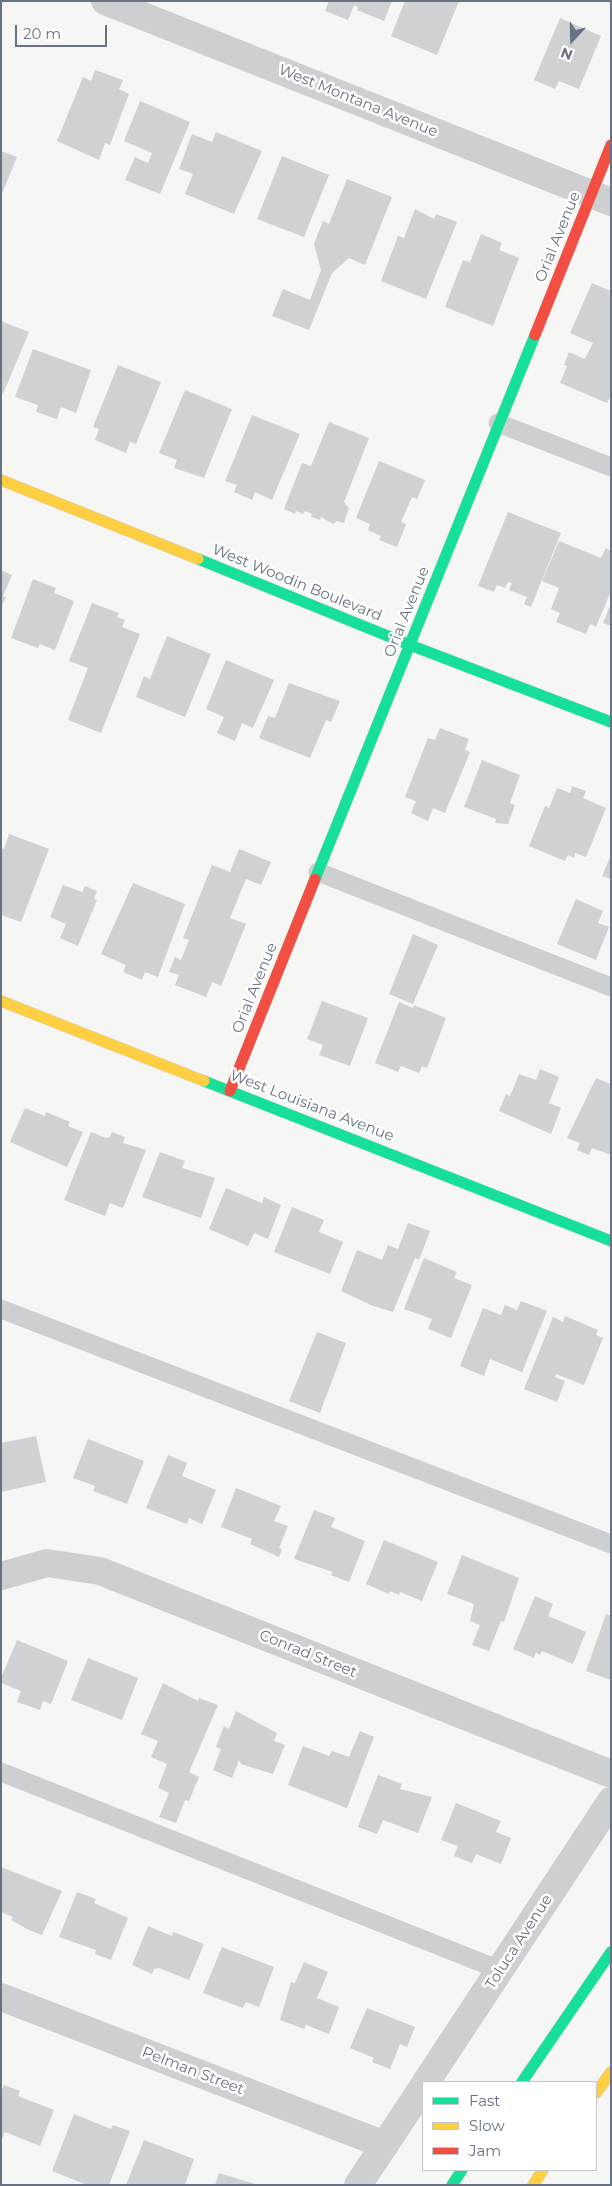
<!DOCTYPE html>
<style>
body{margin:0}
#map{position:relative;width:612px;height:2186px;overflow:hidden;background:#f6f6f5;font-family:Montserrat,sans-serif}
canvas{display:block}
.frame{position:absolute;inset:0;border:2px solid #677283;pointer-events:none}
.legend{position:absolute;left:422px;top:2081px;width:175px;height:90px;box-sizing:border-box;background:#fff;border:1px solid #c2c7cd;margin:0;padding:6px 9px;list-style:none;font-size:15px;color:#677283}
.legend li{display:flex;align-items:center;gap:10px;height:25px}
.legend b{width:25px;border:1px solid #c2c7cd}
.north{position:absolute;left:547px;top:15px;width:50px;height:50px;-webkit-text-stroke:4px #fff;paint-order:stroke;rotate:201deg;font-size:14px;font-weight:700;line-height:20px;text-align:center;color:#677283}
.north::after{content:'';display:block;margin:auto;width:18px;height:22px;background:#677283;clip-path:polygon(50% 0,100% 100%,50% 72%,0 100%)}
.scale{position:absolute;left:15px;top:25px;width:92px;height:22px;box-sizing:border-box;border:2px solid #677283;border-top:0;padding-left:6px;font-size:15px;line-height:18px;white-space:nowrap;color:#677283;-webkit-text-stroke:4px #fff;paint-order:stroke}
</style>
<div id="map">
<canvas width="612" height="2186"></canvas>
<div class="frame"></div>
<ul class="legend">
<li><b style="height:6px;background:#16e098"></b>Fast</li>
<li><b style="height:6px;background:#ffcf43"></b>Slow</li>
<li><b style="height:6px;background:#f24e42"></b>Jam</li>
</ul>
<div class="north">N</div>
<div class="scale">20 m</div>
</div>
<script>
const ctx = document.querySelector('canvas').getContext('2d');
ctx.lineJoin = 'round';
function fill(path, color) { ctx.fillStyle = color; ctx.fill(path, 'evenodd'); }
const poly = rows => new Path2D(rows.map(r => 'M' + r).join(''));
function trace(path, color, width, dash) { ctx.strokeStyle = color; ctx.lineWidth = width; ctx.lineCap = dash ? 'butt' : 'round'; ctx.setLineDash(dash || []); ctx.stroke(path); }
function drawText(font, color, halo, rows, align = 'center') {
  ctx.font = font + ' Montserrat,sans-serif'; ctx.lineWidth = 5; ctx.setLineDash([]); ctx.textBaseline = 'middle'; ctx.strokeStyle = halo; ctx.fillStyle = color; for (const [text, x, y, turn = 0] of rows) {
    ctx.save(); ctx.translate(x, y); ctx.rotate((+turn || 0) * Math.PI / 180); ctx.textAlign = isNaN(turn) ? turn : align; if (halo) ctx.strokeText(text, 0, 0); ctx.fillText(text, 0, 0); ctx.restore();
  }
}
const building = poly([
 [329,1,392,1,384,21,357,10,358,7,354,5,348,20,325,11],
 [405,1,459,1,437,55,391,36],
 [560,18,601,36,579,89,559,81,555,89,534,80],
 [95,70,123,80,119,89,129,94,110,145,105,143,99,160,57,141,83,77,91,81],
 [140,101,190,122,160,194,125,180,135,157,148,163,152,153,124,141],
 [216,132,262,151,234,214,185,194,193,174,179,169,192,134,212,142],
 [1,151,17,157,1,196],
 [282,156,329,175,304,237,257,219],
 [347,179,392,197,365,265,349,258,332,273,309,330,272,316,283,289,310,300,321,270,314,244,323,221,329,224],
 [415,209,434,219,436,214,457,222,426,299,381,281,398,236,404,238],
 [481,234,502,243,499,250,519,258,493,326,445,307,463,260,470,262],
 [592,283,611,291,611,395,607,403,560,383,567,366,564,365,569,352,585,359,593,343,570,333],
 [1,321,29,332,3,394,1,393],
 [33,349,91,370,76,413,61,407,57,419,36,412,38,405,15,397],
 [118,365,161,382,136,444,130,442,126,453,95,440,99,429,93,427],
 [185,390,232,409,204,478,174,468,177,460,159,453],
 [252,415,300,434,272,500,255,492,252,500,234,492,237,485,225,481],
 [329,422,369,438,344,502,349,508,344,523,337,521,333,524,321,517,320,520,311,517,312,514,305,511,303,514,296,511,295,514,284,509,302,463,311,466],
 [379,461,425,480,417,499,412,497,401,522,406,524,397,547,379,540,381,536,368,530,370,524,356,518],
 [508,512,561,533,531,607,524,604,527,597,509,590,512,583,508,582,505,588,497,585,494,592,478,586],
 [559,541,601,558,606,548,611,551,611,591,596,627,590,624,586,634,556,622,560,613,551,609,559,588,542,581],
 [1,570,12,575,3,596,6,597,1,607],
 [33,579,56,588,54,593,74,601,55,650,40,644,38,648,11,638],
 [92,603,119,613,117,617,125,620,122,627,140,634,101,733,68,720,88,668,69,661],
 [611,603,611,626,603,623],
 [167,636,211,654,185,717,136,697,144,676,150,679],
 [226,660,274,680,253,728,242,723,235,741,217,733,224,717,206,709],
 [289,683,340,701,331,722,326,720,310,758,259,738,268,716,275,718],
 [440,728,469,739,465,750,470,752,445,813,433,808,428,821,411,813,416,801,405,797,428,738,435,740],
 [482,760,520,775,510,803,515,805,508,824,495,823,496,819,464,807],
 [572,786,586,791,583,798,606,808,586,857,575,853,574,858,568,855,565,861,529,846,545,806,549,808,557,788,570,793],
 [9,834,49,849,21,922,1,915,1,848,4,849],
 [239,849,271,862,261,885,246,879,230,918,246,924,221,986,212,982,206,997,175,985,179,975,169,972,175,957,181,960,189,940,183,938,212,865,230,872],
 [611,855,611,879,602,876],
 [133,883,185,904,158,977,145,972,142,980,123,972,126,965,101,954],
 [63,885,82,892,85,886,97,891,94,899,97,900,78,946,60,938,66,924,50,917],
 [576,899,603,911,598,923,609,927,596,960,557,944],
 [413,934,438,945,413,1004,389,994],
 [322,1001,368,1018,350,1066,319,1055,323,1045,307,1039],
 [399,1002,413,1008,414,1005,446,1018,427,1068,422,1066,419,1073,401,1066,398,1072,375,1063],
 [540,1069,559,1077,549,1103,561,1108,551,1134,499,1111,506,1094,510,1096,519,1074,536,1080],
 [596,1078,611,1084,611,1155,592,1148,589,1155,577,1150,580,1143,567,1138],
 [25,1108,45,1116,46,1112,70,1122,68,1126,83,1132,67,1167,10,1142],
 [91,1132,106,1138,110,1137,112,1132,125,1137,123,1143,146,1150,123,1208,110,1203,105,1216,64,1200],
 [160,1152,185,1161,182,1168,215,1178,201,1218,142,1197],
 [226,1188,262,1203,264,1197,281,1205,268,1239,254,1233,248,1246,209,1229],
 [292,1207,324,1220,319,1232,343,1242,330,1274,274,1252],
 [408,1223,430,1231,419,1260,415,1258,393,1312,371,1305,341,1291,357,1250,382,1260,388,1245,398,1249],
 [424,1258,457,1272,454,1278,472,1285,451,1338,428,1329,432,1319,404,1309],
 [521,1301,547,1311,522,1372,490,1359,484,1376,460,1366,483,1308,501,1315,505,1305,517,1310],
 [565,1316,598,1330,596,1335,603,1338,584,1385,556,1374,555,1377,565,1381,557,1402,524,1389,553,1317,563,1322],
 [317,1332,346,1343,320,1413,289,1401],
 [36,1436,46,1482,1,1492,1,1443],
 [88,1439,144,1461,127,1504,93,1491,95,1486,73,1478],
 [168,1455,187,1463,182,1476,216,1490,202,1524,189,1518,187,1524,146,1508],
 [236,1488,281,1506,274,1521,288,1526,279,1548,282,1549,279,1557,250,1544,252,1539,221,1527],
 [314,1510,335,1518,331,1527,365,1541,349,1582,331,1575,333,1572,294,1559],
 [384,1540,438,1562,422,1601,400,1592,399,1595,390,1591,389,1594,366,1584],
 [462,1555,519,1578,504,1622,501,1621,489,1651,472,1645,480,1625,470,1621,474,1604,447,1594],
 [535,1596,553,1604,548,1616,586,1632,573,1664,542,1651,540,1655,536,1652,534,1658,513,1649],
 [606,1614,611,1616,611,1680,586,1671],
 [17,1640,68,1661,51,1704,43,1701,40,1710,17,1702,21,1691,1,1683,1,1678],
 [88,1658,138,1678,122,1720,71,1700],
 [163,1683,198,1701,199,1698,218,1705,189,1772,199,1777,189,1801,185,1800,176,1823,159,1817,169,1793,158,1788,167,1764,151,1757,158,1741,141,1734],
 [236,1711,277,1733,274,1741,285,1745,273,1774,241,1764,239,1760,232,1778,213,1770,221,1749,216,1747,224,1726,229,1729],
 [360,1731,374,1737,347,1808,288,1785,303,1746,329,1756,332,1751,349,1757],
 [378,1775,402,1784,400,1789,432,1797,418,1833,383,1820,377,1834,358,1827],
 [456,1803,501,1821,496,1832,511,1838,501,1864,476,1854,472,1863,454,1856,458,1846,441,1840],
 [1,1867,62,1891,42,1935,27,1929,11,1920,13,1917,1,1912],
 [77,1892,96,1899,94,1903,128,1918,111,1960,95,1954,96,1950,59,1937],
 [148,1926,172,1936,173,1932,204,1944,189,1980,159,1968,154,1969,152,1974,132,1965],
 [222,1947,274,1967,259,2007,246,2002,243,2008,203,1993],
 [304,1962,328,1972,317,1998,339,2007,329,2034,306,2025,304,2029,280,2020,291,1982,295,1983],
 [367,2008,415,2027,407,2047,400,2044,390,2069,372,2062,374,2058,350,2048],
 [4,2085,20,2091,18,2096,54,2110,40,2146,5,2132,1,2141,1,2091],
 [74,2114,111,2129,113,2125,130,2131,109,2185,87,2185,52,2171],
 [144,2140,194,2159,185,2185,126,2185],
 [219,2173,255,2184,255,2185,215,2185]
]);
const lane = poly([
 [498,423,611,467],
 [318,872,611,987],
 [1,1309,611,1544],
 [1,1772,500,1970]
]);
const street = poly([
 [105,1,611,202],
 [1,1576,47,1563,100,1571,611,1774],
 [1,1997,385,2145],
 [426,2082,611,1801],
 [358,2185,423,2087]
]);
const fast = poly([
 [198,559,410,645,611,722],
 [315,879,535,335],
 [204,1081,611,1241],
 [522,2082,611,1952],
 [452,2185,462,2170]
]);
const slow = poly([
 [1,480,198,559],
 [1,1001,204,1081],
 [596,2093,611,2072],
 [533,2185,543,2170]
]);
const jam = poly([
 [535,335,611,145],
 [230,1091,315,879]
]);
const streetNames = [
 ["West Montana Avenue",358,101,22],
 ["Orial Avenue",558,237,-68],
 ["West Woodin Boulevard",297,583,22],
 ["Orial Avenue",407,612,-68],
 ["Orial Avenue",255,988,-68],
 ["West Louisiana Avenue",312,1106,21],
 ["Conrad Street",308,1654,22],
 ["Toluca Avenue",519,1942,-57],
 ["Pelman Street",193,2071,21]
];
fill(building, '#d0d1d2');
trace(fast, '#d3d4d4', 12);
trace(slow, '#d3d4d4', 12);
trace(jam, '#d3d4d4', 12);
trace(lane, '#cecfd0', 19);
trace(street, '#cecfd0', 28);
trace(fast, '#16e098', 11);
trace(slow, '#ffcf43', 11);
trace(jam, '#f24e42', 11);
drawText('15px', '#677283', '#fff', streetNames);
</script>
